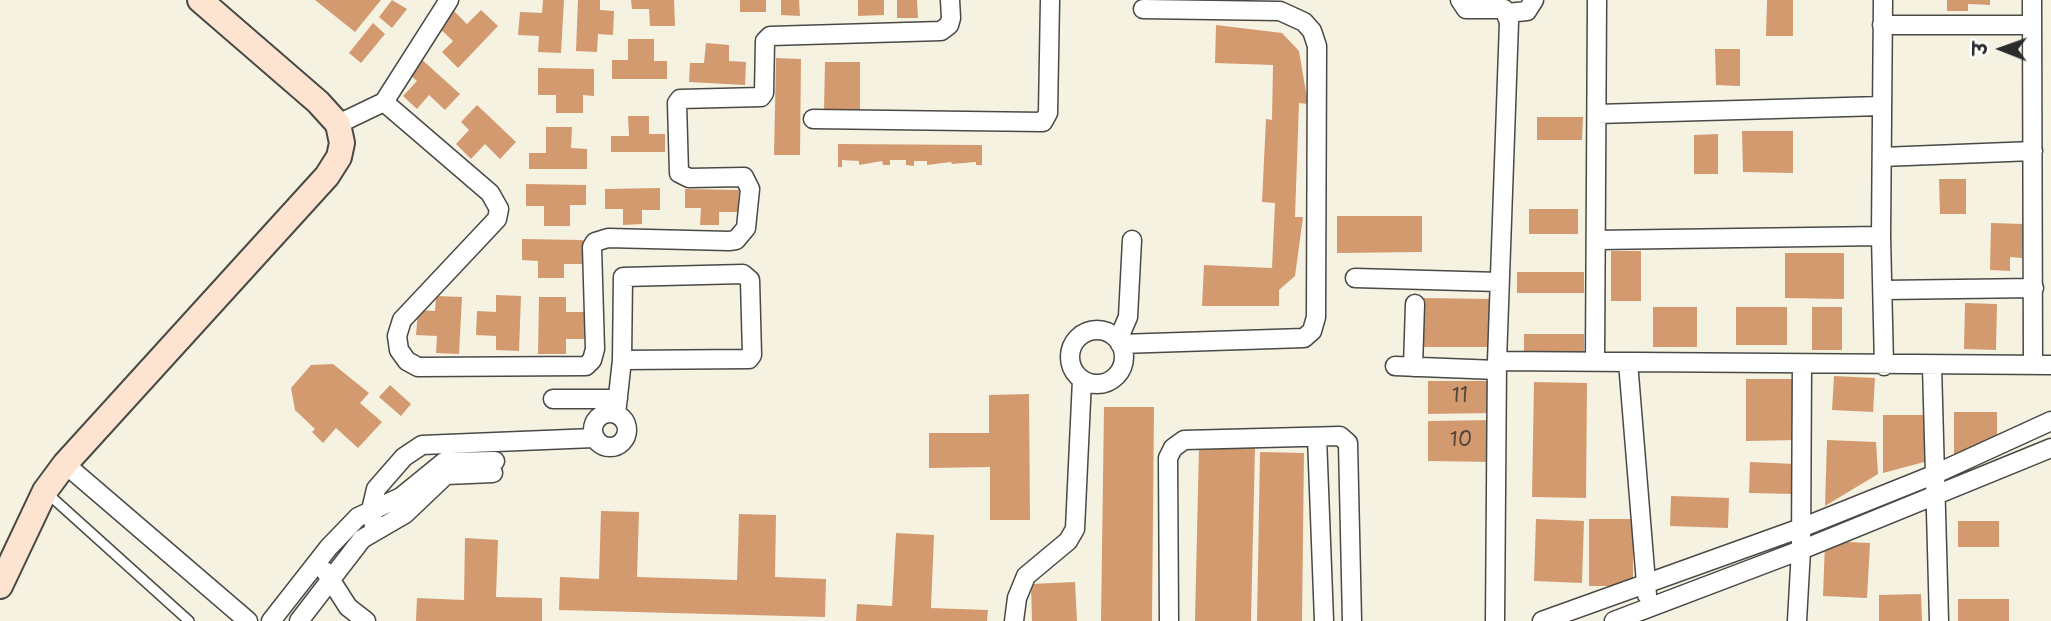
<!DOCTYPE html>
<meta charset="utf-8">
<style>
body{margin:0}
#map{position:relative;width:2051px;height:621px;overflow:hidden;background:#f5f2e2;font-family:"Shantell Sans","Playpen Sans Deva",sans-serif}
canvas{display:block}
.north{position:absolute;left:1967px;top:14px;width:70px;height:70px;-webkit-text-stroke:5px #fff;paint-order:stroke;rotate:271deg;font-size:19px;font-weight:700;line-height:28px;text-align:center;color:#2b2b2b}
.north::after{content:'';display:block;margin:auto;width:24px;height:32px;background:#2b2b2b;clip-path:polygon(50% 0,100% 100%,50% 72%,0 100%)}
</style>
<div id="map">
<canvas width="2051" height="621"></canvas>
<div class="north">उ</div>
</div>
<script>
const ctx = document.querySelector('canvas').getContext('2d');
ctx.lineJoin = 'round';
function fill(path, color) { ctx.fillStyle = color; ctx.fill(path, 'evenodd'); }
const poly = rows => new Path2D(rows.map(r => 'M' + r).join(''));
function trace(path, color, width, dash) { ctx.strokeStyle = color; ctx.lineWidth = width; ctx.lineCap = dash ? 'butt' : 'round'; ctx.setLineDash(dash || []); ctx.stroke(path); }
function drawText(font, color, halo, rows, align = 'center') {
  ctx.font = font + ' "Shantell Sans",sans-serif'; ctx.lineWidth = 6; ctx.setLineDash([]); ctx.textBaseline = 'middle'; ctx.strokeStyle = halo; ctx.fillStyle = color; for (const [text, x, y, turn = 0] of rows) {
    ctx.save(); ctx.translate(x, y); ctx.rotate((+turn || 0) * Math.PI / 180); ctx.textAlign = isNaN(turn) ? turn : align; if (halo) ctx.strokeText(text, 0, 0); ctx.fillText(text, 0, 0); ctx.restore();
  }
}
const building = poly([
 [315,0,381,0,355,32],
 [392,0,407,9,392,28,379,17],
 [543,0,564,0,561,53,538,52,539,36,518,35,520,12,542,13],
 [578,0,600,0,600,10,614,11,613,35,598,34,597,52,576,51],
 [631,0,674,0,675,26,650,26,649,9,632,9],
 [740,0,766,0,766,12,740,12],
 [781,0,799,0,800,16,781,15],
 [858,0,884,0,884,15,858,16],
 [897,0,917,0,918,18,897,18],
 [1767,0,1793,0,1793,36,1766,36],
 [1947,0,1990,0,1990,5,1968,4,1968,11,1947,11],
 [453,10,467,24,481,10,498,26,458,68,442,52,453,41,437,26],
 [373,23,385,34,361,63,349,53],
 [1216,25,1282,33,1299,51,1308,104,1299,103,1295,217,1303,217,1295,276,1279,290,1279,306,1202,306,1204,265,1272,268,1275,203,1262,202,1266,119,1272,120,1273,65,1215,63],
 [628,39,654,39,654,61,667,61,667,79,612,79,612,60,628,60],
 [706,43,729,45,729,61,746,62,745,85,689,82,690,63,704,63],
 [1715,49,1740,49,1740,86,1716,85],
 [419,57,460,94,445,110,429,95,417,109,403,96,417,81,406,71],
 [776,58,801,59,800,155,774,155],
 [825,62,860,62,860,112,824,111],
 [538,68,594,69,594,96,583,95,583,113,556,113,556,95,538,95],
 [477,105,516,142,500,159,485,144,471,159,456,144,469,130,461,122],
 [628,116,649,116,649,134,665,134,665,152,611,152,611,136,629,136],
 [1537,117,1583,117,1582,140,1537,140],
 [546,127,572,127,571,148,587,149,587,169,529,169,529,153,546,153],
 [1742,131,1793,131,1793,173,1743,172],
 [1718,134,1718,174,1694,174,1694,135],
 [838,144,982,145,982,165,976,165,976,162,952,164,951,162,927,165,927,161,914,161,914,166,906,165,906,160,890,160,890,165,883,165,882,161,859,165,859,161,842,160,842,167,838,167],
 [1939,179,1966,179,1966,214,1940,214],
 [526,184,586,185,586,205,570,205,570,226,544,226,544,206,526,206],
 [660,188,660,210,642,210,642,224,623,225,623,209,605,209,605,189],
 [685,189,739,190,738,212,719,212,719,225,700,225,701,208,685,208],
 [1529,209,1578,209,1578,234,1529,234],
 [1337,216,1422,216,1422,252,1337,253],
 [1991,223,2023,224,2022,258,2010,257,2010,271,1990,270],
 [522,239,583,240,583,264,564,264,564,278,538,278,538,261,522,260],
 [1611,251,1641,251,1641,301,1611,301],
 [1785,253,1844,253,1844,299,1785,298],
 [1517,272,1584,272,1584,293,1517,293],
 [496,295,521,296,519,351,496,350,496,336,476,335,477,311,496,312],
 [436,296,462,297,459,354,436,353,437,336,416,335,418,310,435,311],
 [539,297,566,297,566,312,584,312,584,339,566,339,566,354,538,354],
 [1424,298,1492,299,1491,347,1424,347],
 [1965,303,1997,304,1996,350,1964,349],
 [1653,307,1697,307,1697,347,1653,347],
 [1736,307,1787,307,1787,345,1736,345],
 [1812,307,1842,307,1842,350,1812,350],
 [1524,334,1584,334,1584,352,1524,352],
 [333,364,369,393,360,403,382,422,358,448,336,428,323,443,312,432,315,429,295,410,291,388,311,365],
 [1834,376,1875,378,1873,412,1832,410],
 [1746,379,1797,379,1798,440,1746,441],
 [1428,381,1493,381,1492,413,1428,414],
 [1534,382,1587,383,1586,498,1532,497],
 [390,385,411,404,401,416,379,397],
 [1029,394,1030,520,990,520,990,467,929,468,929,433,989,433,989,395],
 [1104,407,1154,407,1152,621,1101,621],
 [1954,412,1997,412,1997,436,1954,455],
 [1883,415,1929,415,1928,461,1883,473],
 [1494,420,1494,462,1428,461,1428,421],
 [1827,440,1876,442,1878,474,1825,506],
 [1199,447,1255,448,1251,621,1195,621],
 [1260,452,1304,453,1302,621,1257,621],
 [1750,462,1796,464,1795,494,1749,493],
 [1671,496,1729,498,1728,528,1670,526],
 [601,511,639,512,637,577,737,580,739,514,776,515,775,577,826,579,825,617,559,610,560,577,599,579],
 [1536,519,1584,521,1582,583,1534,581],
 [1589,519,1633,519,1633,586,1589,586],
 [1958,521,1999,521,1999,547,1958,547],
 [896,533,934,535,931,608,988,610,987,621,856,621,857,604,892,606],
 [465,538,498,540,496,597,542,598,542,621,416,621,417,598,464,600],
 [1825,541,1870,543,1867,598,1823,596],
 [1075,582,1077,621,1032,621,1031,584],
 [1921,594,1922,621,1879,621,1879,595],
 [1958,599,2009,599,2009,621,1958,621]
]);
const lane = poly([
 [47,493,189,621]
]);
const street = poly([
 [1460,0,1466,9,1504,9,1509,22,1497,361,1495,621],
 [1883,0,1881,236,1884,366],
 [2032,0,2033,365],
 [1507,13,1527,11,1534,0],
 [1882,25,2032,25],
 [384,102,490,193,499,209,497,219,402,320,397,336,399,350,407,361,418,367,586,366,592,360,595,349,592,247,595,242,608,238,729,241,736,240,746,228,750,189,744,177,689,178,679,173,677,103,680,99,761,97,764,93,765,41,770,36,941,31,949,25,951,18,950,0],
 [1597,114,1881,106],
 [813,119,1043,122,1048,113,1050,0],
 [338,124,384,102,449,0],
 [1882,157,2033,151],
 [1597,240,1881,236],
 [1355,278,1499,282],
 [1883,290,2034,288],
 '1070 357a27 27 0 1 1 54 0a27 27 0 1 1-54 0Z',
 [1118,340,1128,317,1132,240],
 [1120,344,1304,338,1312,331,1316,317,1317,46,1312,31,1304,22,1280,11,1143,9],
 [1497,361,2051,365],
 [1595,361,1597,0],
 [1628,362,1647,595],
 [1395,366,1497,370],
 [1932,366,1939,621],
 [1413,367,1415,304],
 [553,399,618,399],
 '593 430a17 17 0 1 1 34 0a17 17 0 1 1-34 0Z',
 [616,414,622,360,623,277,743,274,750,280,752,355,749,359,622,360],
 [1317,437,1324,621],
 [65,464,248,621],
 [375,531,371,510,376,489,404,457,422,445,594,438],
 [325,571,348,607,366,621],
 [271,621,329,547,358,517,401,497,444,462,495,461],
 [299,621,362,539,405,514,446,475,493,473],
 [1014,621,1017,598,1026,576,1068,541,1075,529,1082,380],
 [1169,621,1168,458,1173,448,1184,440,1340,436,1348,443,1352,621],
 [1542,621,1801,528,1933,475,2051,421],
 [1614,621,1801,550,2051,448],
 [1797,621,1801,550,1802,364]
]);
const secondary = poly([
 [0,586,45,491,65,464,327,176,339,157,342,143,338,124,318,102,200,0]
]);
const numberNames = [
 ["11",1460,397],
 ["10",1461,441]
];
fill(building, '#d49a6f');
trace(lane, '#494946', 12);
trace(street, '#494946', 21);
trace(secondary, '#494946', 28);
trace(lane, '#fff', 9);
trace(street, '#fff', 18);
trace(secondary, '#fde4d1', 24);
drawText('21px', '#55473c', null, numberNames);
</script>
